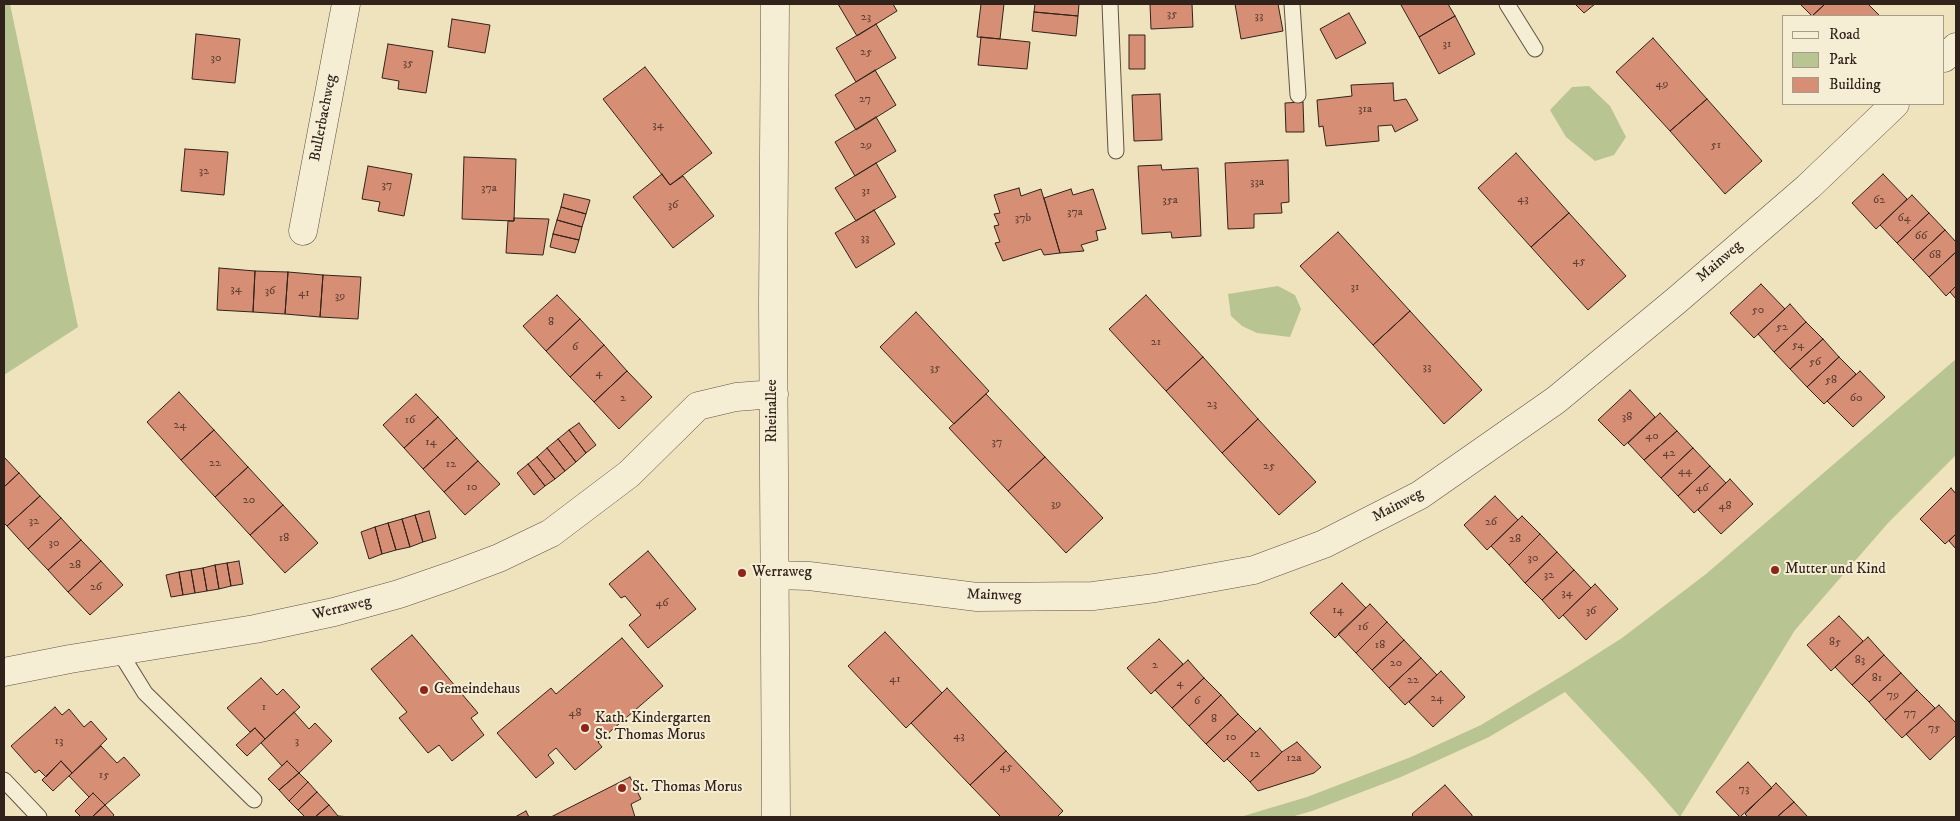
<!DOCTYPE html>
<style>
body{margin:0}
#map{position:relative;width:1960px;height:821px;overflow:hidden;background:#efe3bd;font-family:"IM FELL DW Pica",serif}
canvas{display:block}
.frame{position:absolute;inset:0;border:5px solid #31221b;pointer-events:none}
.legend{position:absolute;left:1782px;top:15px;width:162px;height:90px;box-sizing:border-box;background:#f5edd4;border:1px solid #a79c8a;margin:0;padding:6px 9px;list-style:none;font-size:15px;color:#31221b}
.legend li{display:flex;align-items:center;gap:10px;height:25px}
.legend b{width:25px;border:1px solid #a79c8a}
</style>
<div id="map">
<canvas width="1960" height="821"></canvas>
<div class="frame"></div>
<ul class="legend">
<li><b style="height:6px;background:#f5edd4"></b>Road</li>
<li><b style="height:14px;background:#b8c492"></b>Park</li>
<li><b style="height:14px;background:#d68e74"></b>Building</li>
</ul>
</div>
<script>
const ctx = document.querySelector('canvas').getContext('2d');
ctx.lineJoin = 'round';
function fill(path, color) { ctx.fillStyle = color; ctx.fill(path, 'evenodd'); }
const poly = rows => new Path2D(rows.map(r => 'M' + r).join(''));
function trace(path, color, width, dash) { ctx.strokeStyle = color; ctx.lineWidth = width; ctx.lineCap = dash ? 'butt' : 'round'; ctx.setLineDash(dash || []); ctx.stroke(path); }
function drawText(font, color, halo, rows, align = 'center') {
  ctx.font = font + ' "IM FELL DW Pica",serif'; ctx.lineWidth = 4; ctx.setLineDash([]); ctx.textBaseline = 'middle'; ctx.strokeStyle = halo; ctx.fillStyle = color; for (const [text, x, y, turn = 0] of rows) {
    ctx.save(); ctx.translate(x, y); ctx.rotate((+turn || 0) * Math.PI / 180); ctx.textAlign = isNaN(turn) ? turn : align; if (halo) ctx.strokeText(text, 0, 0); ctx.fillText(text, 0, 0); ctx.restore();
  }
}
const green = poly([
 [4,4,10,4,78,327,4,375],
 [1589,86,1610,106,1626,137,1614,155,1595,161,1566,137,1550,110,1572,87],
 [1278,286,1295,295,1301,309,1290,337,1257,333,1242,326,1231,316,1228,294],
 [1956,359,1956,455,1888,523,1795,630,1680,817,1644,776,1565,692,1489,737,1401,777,1312,811,1291,817,1240,817,1307,797,1411,757,1481,725,1567,673,1622,638,1706,574]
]);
const building = poly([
 [838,4,893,4,897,11,857,36,838,4],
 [981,4,1004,4,1000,39,977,37,981,4],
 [1035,4,1079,4,1078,16,1034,12,1035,4],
 [1150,4,1192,4,1193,27,1151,29,1150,4],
 [1235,4,1278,4,1283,31,1241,39,1235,4],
 [1404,4,1448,4,1455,16,1419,37,1401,5,1404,4],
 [1575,4,1595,4,1584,13,1575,4],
 [1800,4,1825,4,1812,16,1800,4],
 [1825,4,1868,4,1880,16,1812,16,1825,4],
 [1034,12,1078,16,1076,36,1032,31,1034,12],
 [1349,13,1366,43,1336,59,1320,29,1349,13],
 [1455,16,1475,54,1439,74,1419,37,1455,16],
 [452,19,490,25,485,53,448,47,452,19],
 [876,24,896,58,856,82,836,48,876,24],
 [196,34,240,39,235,83,192,79,196,34],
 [1129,35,1145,35,1145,69,1129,69,1129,35],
 [981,37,1030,42,1027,69,978,65,981,37],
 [1653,38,1707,99,1670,131,1616,72,1653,38],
 [388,44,433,51,426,93,398,89,399,81,382,78,388,44],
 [645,67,712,153,670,185,603,99,645,67],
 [875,70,896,105,856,130,835,95,875,70],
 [1393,83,1394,101,1406,99,1418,120,1395,132,1392,125,1378,126,1379,141,1326,146,1323,126,1319,127,1317,100,1352,96,1351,85,1393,83],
 [1160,94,1162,140,1134,141,1132,95,1160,94],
 [1707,99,1762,161,1725,194,1670,131,1707,99],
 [1303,102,1304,132,1286,132,1285,103,1303,102],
 [876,117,896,151,855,176,835,142,876,117],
 [185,149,228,152,224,195,181,191,185,149],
 [1516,153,1569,213,1531,247,1478,188,1516,153],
 [464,157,516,159,514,221,462,219,464,157],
 [1288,160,1289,202,1281,203,1282,213,1254,214,1254,228,1228,229,1225,163,1288,160],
 [876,163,896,197,856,221,835,188,876,163],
 [1161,165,1162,170,1198,168,1201,236,1172,238,1171,232,1142,234,1138,166,1161,165],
 [368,166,412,174,404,216,378,211,380,202,362,199,368,166],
 [662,174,670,185,683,176,714,216,673,248,633,197,662,174],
 [1883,174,1907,199,1876,229,1852,203,1883,174],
 [1019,188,1021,196,1041,189,1060,253,1044,255,1041,249,1003,261,995,243,1000,242,994,226,999,225,994,214,1000,213,994,195,1019,188],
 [1071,189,1073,195,1093,189,1106,229,1096,231,1098,240,1081,245,1084,251,1060,253,1044,198,1071,189],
 [564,194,590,200,586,214,561,207,564,194],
 [1912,195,1929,213,1897,243,1880,225,1912,195],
 [561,207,586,214,582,227,557,220,561,207],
 [874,210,895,244,856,268,835,233,874,210],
 [1569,213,1626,276,1588,310,1531,247,1569,213],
 [1929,213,1945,230,1913,260,1897,243,1929,213],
 [514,218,549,219,543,255,506,253,508,221,514,221,514,218],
 [557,220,582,227,579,240,553,234,557,220],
 [1945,230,1956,242,1956,252,1929,277,1913,260,1945,230],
 [1338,232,1410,311,1373,345,1300,266,1338,232],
 [553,234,579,240,575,253,550,247,553,234],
 [1956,252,1956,286,1946,296,1929,277,1956,252],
 [219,268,255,271,253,312,217,310,219,268],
 [255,271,288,272,285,314,253,312,255,271],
 [288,272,323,275,320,317,285,314,288,272],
 [323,275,361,277,358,319,320,317,323,275],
 [1761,284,1785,309,1754,338,1730,313,1761,284],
 [1956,286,1956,299,1950,292,1956,286],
 [557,295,580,319,546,351,523,326,557,295],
 [1146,295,1203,357,1166,391,1109,329,1146,295],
 [1790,304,1806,322,1774,352,1758,334,1790,304],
 [1410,311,1482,390,1444,424,1373,345,1410,311],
 [916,312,989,391,954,424,880,347,916,312],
 [580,319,604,345,570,377,546,351,580,319],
 [1806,322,1823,339,1790,369,1774,352,1806,322],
 [1823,339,1839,357,1807,387,1790,369,1823,339],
 [604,345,627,371,594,402,570,377,604,345],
 [1203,357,1258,419,1222,453,1166,391,1203,357],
 [1839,357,1856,374,1824,404,1807,387,1839,357],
 [627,371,652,397,619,429,594,402,627,371],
 [1860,371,1885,397,1853,427,1827,401,1860,371],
 [1630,390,1655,417,1624,446,1598,420,1630,390],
 [179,392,214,430,181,460,147,422,179,392],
 [416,394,438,417,404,448,383,425,416,394],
 [986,394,1045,457,1008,491,949,428,986,394],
 [1660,413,1677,431,1644,460,1628,443,1660,413],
 [438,417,457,438,423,469,404,448,438,417],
 [1258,419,1316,482,1279,515,1222,453,1258,419],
 [579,423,596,445,586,453,569,430,579,423],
 [214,430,248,467,215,497,181,460,214,430],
 [569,430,586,453,576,462,558,439,569,430],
 [1677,431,1693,448,1661,478,1644,460,1677,431],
 [457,438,478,461,444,492,423,469,457,438],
 [558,439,576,462,565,471,547,448,558,439],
 [547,448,565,471,555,479,537,457,547,448],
 [1693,448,1710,466,1678,496,1661,478,1693,448],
 [4,457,19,473,4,487,4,457],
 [537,457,555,479,545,486,528,464,537,457],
 [1045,457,1103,518,1066,553,1008,491,1045,457],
 [478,461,500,484,465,515,444,492,478,461],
 [528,464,545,486,534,495,517,473,528,464],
 [1710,466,1726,483,1694,513,1678,496,1710,466],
 [248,467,283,505,250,535,215,497,248,467],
 [19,473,40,496,7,526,4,523,4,487,19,473],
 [1730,479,1753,504,1721,534,1698,510,1730,479],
 [1951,488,1956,494,1956,534,1945,544,1920,519,1951,488],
 [40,496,61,518,28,549,7,526,40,496],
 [1495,496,1518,520,1487,550,1464,525,1495,496],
 [283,505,318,543,285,573,250,535,283,505],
 [429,511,436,538,423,542,415,515,429,511],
 [415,515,423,542,410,547,402,519,415,515],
 [1522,516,1540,534,1509,565,1491,546,1522,516],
 [61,518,81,540,48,570,28,549,61,518],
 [402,519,410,547,396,550,388,523,402,519],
 [388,523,396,550,382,554,375,527,388,523],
 [375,527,382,554,369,559,361,532,375,527],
 [1540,534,1557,552,1525,583,1509,565,1540,534],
 [1956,534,1956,549,1949,541,1956,534],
 [81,540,101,561,68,592,48,570,81,540],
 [648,551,696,609,648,648,629,625,641,615,625,596,621,598,609,584,648,551],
 [1557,552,1574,570,1542,600,1525,583,1557,552],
 [101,561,123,585,90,615,68,592,101,561],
 [239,561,243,584,231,586,227,563,239,561],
 [227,563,231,586,219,589,215,565,227,563],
 [215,565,219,589,207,591,203,568,215,565],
 [203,568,207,591,195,593,191,570,203,568],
 [191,570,195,593,183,595,179,572,191,570],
 [1574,570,1591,588,1559,619,1542,600,1574,570],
 [179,572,183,595,171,597,166,575,179,572],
 [1342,583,1366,608,1335,638,1310,613,1342,583],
 [1595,584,1618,609,1586,640,1563,615,1595,584],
 [1370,604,1387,622,1356,653,1338,634,1370,604],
 [1839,616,1863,641,1831,671,1807,645,1839,616],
 [1387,622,1404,640,1372,670,1356,653,1387,622],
 [885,632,942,693,906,728,848,666,885,632],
 [412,635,478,713,471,718,484,735,452,761,439,745,428,753,399,718,407,712,371,669,412,635],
 [1868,637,1884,655,1852,685,1835,667,1868,637],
 [622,638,663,686,598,742,602,747,575,770,556,748,548,755,554,763,536,778,497,733,551,688,556,694,622,638],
 [1159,639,1183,664,1151,694,1127,668,1159,639],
 [1404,640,1421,658,1389,688,1372,670,1404,640],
 [1884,655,1901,673,1869,702,1852,685,1884,655],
 [1421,658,1437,675,1405,705,1389,688,1421,658],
 [1188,660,1204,678,1172,708,1155,690,1188,660],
 [1441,671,1465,697,1433,727,1409,702,1441,671],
 [1901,673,1917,690,1885,720,1869,702,1901,673],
 [261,678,277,695,283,689,300,707,265,739,255,728,250,732,227,708,261,678],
 [1204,678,1221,695,1189,726,1172,708,1204,678],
 [947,688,1006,751,970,785,911,723,947,688],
 [1917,690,1935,708,1902,738,1885,720,1917,690],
 [1221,695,1238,714,1206,744,1189,726,1221,695],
 [1939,705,1956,723,1956,735,1930,760,1906,734,1939,705],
 [55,707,62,715,69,709,84,727,91,721,107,739,72,773,61,761,46,777,39,770,35,773,11,746,55,707],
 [294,712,309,729,315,723,332,741,299,773,287,761,282,766,261,743,294,712],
 [1238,714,1256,732,1224,762,1206,744,1238,714],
 [255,728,265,739,247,756,236,745,255,728],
 [1260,728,1282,752,1250,782,1227,759,1260,728],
 [1297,742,1321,767,1314,773,1258,791,1250,782,1282,752,1297,742],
 [101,746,117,763,124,757,140,775,105,805,93,793,89,797,69,776,101,746],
 [1006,751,1063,811,1057,817,1001,817,970,785,1006,751],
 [61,761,72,773,53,791,42,780,61,761],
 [287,761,299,773,279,790,268,779,287,761],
 [1748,762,1772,788,1740,817,1716,792,1748,762],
 [299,773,308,782,289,801,279,790,299,773],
 [630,777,641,799,631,804,635,817,551,817,630,777],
 [308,782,317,792,298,810,289,801,308,782],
 [1776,783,1794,802,1777,817,1748,817,1745,814,1776,783],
 [1445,785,1472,815,1472,817,1411,817,1413,815,1412,814,1445,785],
 [317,792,329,805,315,817,305,817,298,810,317,792],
 [93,793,105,805,92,817,81,817,75,811,93,793],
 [1794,802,1808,817,1777,817,1794,802],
 [105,805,114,815,112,817,92,817,105,805],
 [329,805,338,816,351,817,315,817,329,805],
 [526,811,529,817,515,817,526,811]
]);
const lane = poly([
 [1110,4,1116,151],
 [1292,4,1298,95],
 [1507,4,1535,49],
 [119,651,145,693,254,800],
 [4,780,39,817]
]);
const street = poly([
 [775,4,773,304,776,817],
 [1944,58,1956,47],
 [303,231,346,4],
 [774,575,809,576,977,597,1093,596,1155,588,1254,570,1324,544,1420,495,1556,400,1677,300,1808,187,1895,104],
 [4,672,70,659,255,629,334,612,399,594,451,576,499,558,551,533,629,474,698,406,736,397,774,394]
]);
const markers = [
 [1775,570,5,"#8f2418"],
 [742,573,5,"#8f2418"],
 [424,690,5,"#8f2418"],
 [585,728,5,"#8f2418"],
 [622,788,5,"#8f2418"]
];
const numberNames = [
 ["35",1172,15],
 ["33",1259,17],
 ["23",866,18],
 ["31",1447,45],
 ["25",866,53],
 ["30",216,59],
 ["35",408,64],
 ["49",1662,85],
 ["27",865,100],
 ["31a",1365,110],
 ["34",658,126],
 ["29",866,146],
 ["51",1716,146],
 ["32",204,172],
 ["33a",1257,183],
 ["37",387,186],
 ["37a",489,189],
 ["31",866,192],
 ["43",1523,200],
 ["35a",1170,201],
 ["62",1879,201],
 ["36",673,206],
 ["37a",1075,213],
 ["37b",1023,219],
 ["64",1904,219],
 ["66",1921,237],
 ["33",865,239],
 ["68",1935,256],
 ["45",1579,262],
 ["31",1355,288],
 ["34",236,290],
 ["36",270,292],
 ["41",304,294],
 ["39",340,297],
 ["50",1758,311],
 ["8",551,323],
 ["52",1782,328],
 ["21",1156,343],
 ["54",1798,346],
 ["6",575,348],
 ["56",1815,363],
 ["33",1427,368],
 ["35",935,369],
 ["4",599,374],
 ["58",1831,381],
 ["2",623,399],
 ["60",1856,399],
 ["23",1212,405],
 ["38",1627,418],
 ["16",410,421],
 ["24",180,426],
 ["40",1652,437],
 ["14",431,443],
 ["37",997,443],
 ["42",1669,454],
 ["22",215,464],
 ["12",451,465],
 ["25",1269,467],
 ["44",1685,472],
 ["10",472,488],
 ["46",1702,489],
 ["20",249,501],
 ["39",1056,505],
 ["48",1725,507],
 ["32",34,522],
 ["26",1491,523],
 ["18",284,539],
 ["28",1515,540],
 ["30",54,544],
 ["30",1533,559],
 ["28",75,566],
 ["32",1549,576],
 ["26",96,588],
 ["34",1567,594],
 ["46",662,604],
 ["14",1338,611],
 ["36",1591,612],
 ["16",1363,628],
 ["85",1835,643],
 ["18",1380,646],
 ["83",1860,661],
 ["20",1396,664],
 ["2",1155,666],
 ["81",1877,679],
 ["41",895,680],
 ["22",1413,681],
 ["4",1180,684],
 ["79",1893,696],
 ["24",1437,699],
 ["6",1197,702],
 ["1",264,708],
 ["48",575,714],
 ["77",1910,714],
 ["8",1214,720],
 ["75",1934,729],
 ["43",959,737],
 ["10",1231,738],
 ["13",59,742],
 ["3",297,742],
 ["12",1255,755],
 ["12a",1294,759],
 ["45",1006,768],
 ["15",104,776],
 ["73",1744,790]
];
const streetNames = [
 ["Bullerbachweg",324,118,-79],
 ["Mainweg",1720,262,-41],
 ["Rheinallee",773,411,-90],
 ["Mainweg",1398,506,-28],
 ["Mainweg",994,596,2],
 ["Werraweg",342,609,-14]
];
const poiNames = [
 ["Mutter und Kind",1785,570],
 ["Werraweg",752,573],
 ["Gemeindehaus",434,690],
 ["Kath. Kindergarten",595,719],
 ["St. Thomas Morus",595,736],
 ["St. Thomas Morus",632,788]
];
fill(green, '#b8c492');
fill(building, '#d68e74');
trace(building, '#31221b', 1);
trace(lane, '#605244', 17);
trace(street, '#605244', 29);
trace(lane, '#f5edd4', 15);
trace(street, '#f5edd4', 28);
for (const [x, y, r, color] of markers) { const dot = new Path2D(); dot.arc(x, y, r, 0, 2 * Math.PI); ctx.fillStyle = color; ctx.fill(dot); trace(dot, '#f5edd4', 2); }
drawText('12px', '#5a3d31', null, numberNames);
drawText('15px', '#31221b', '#f5edd4', streetNames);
drawText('15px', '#31221b', '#f5edd4', poiNames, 'left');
</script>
